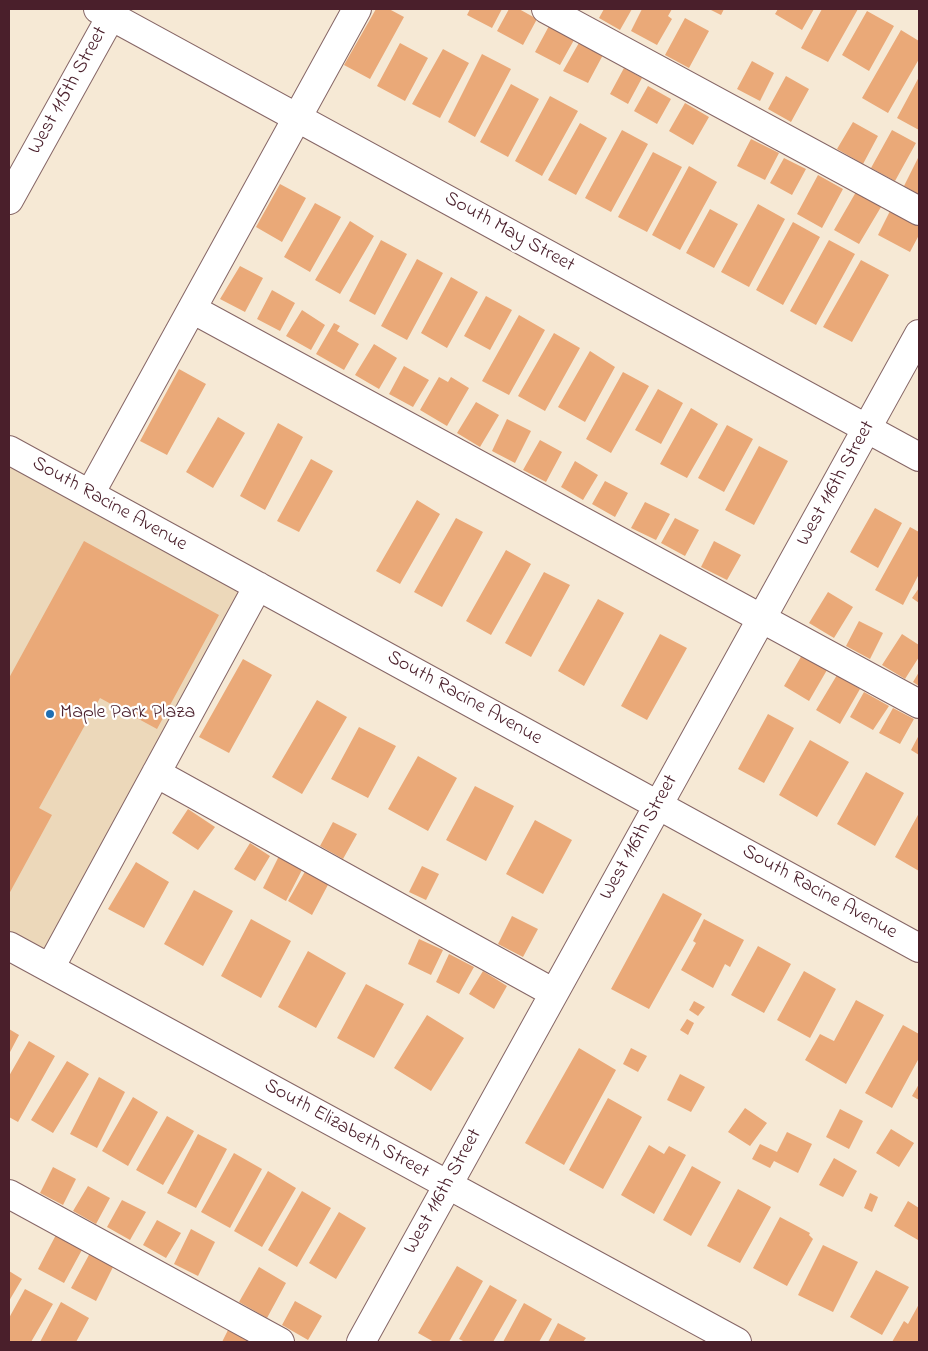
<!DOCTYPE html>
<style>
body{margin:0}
#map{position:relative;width:928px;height:1351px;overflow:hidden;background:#f6e9d5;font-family:"Indie Flower",sans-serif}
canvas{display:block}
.frame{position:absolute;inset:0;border:10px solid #4a1f2b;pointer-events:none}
</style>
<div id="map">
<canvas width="928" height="1351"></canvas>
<div class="frame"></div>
</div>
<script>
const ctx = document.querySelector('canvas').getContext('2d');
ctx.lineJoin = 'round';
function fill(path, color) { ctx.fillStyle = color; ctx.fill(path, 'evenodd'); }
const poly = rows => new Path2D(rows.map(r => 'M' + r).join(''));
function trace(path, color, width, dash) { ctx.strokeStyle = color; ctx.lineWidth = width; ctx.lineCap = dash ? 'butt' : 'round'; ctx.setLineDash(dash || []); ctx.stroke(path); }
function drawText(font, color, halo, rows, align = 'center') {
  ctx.font = font + ' "Indie Flower",sans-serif'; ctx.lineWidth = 4.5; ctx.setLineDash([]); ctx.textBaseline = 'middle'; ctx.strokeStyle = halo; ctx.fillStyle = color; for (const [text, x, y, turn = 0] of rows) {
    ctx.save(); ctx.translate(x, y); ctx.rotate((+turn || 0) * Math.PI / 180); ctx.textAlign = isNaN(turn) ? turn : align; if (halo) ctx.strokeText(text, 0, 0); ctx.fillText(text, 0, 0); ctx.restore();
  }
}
const built = poly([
 [9,461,248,592,48,956,9,935]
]);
const building = poly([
 [376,9,389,9,404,17,370,79,344,65],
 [470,9,502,9,492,28,467,15],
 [509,9,519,9,537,19,523,45,497,31],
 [604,9,632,9,620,30,599,18],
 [642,9,672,9,668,16,672,19,657,45,631,31],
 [709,9,724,9,721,15],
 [778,9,814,9,802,30,775,14],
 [822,9,858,9,828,62,801,48],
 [867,11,894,26,869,71,842,55],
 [685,18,709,31,689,68,665,55],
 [549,26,574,40,560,65,535,52],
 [901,30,919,41,919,59,888,113,862,98],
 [580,41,604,53,588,83,563,71],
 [400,43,428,58,405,101,377,86],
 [443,49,469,63,440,118,412,104],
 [482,54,511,69,475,137,448,122],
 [752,61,774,73,760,101,737,89],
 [624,68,642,78,628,104,610,94],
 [786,76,809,89,791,122,768,109],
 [919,77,919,130,897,118],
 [511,84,539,99,508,157,480,142],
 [648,86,671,99,657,124,634,111],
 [550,96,578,111,542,176,515,161],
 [685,103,709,117,693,145,669,131],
 [853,122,878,136,863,164,837,149],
 [580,123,607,138,576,195,548,180],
 [622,130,648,144,611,212,585,198],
 [892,130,916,143,895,181,871,168],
 [751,139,779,153,765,180,737,166],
 [653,152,682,167,647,232,618,217],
 [919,156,919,195,904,186],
 [784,158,806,169,792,195,770,183],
 [689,166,717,182,680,250,652,235],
 [818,175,843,189,822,228,797,214],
 [280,184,306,198,282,242,256,227],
 [856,192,881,207,859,244,834,230],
 [315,203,341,217,310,272,284,257],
 [758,204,785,219,749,287,721,272],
 [710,209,738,224,714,268,686,253],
 [891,209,919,224,919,235,910,252,878,235],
 [350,221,374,236,340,294,315,280],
 [793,222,820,237,783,305,756,290],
 [381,240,407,254,375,315,349,301],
 [829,240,855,254,816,325,790,311],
 [417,259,443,273,407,340,381,326],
 [861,260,889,275,852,342,823,327],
 [240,266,263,278,245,312,220,299],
 [451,277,478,292,447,348,421,333],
 [272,290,295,303,280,331,257,319],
 [486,296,512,310,490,350,464,336],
 [302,310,325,325,311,350,286,336],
 [519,315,545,330,509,395,482,381],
 [334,323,340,326,337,331,359,344,344,370,316,354],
 [554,333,580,348,545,411,518,396],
 [374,344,397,358,379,389,355,375],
 [590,351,615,367,585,422,558,407],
 [404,366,429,380,413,407,389,394],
 [179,369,206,384,167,455,140,441],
 [623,372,649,386,611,453,586,439],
 [439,377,448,382,451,377,469,388,447,426,420,410],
 [658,389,683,403,661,444,635,430],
 [476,402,499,415,480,447,457,433],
 [691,408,718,424,687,478,660,464],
 [218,417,245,433,213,488,186,472],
 [507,419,531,431,515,463,492,451],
 [278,423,303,437,265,510,240,496],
 [727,425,753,439,724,492,698,478],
 [540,440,562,452,546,482,523,470],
 [759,446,788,461,754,525,725,510],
 [311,459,333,471,299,532,277,521],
 [575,461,598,475,583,500,561,487],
 [605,481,628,493,615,517,592,504],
 [417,500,440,514,400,584,376,571],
 [645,502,670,514,656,540,631,528],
 [875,508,902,523,878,568,850,552],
 [456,518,483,532,442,607,414,592],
 [675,518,699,530,685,556,661,543],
 [910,527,919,532,919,574,903,605,875,590],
 [84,541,219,615,157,729,100,698,39,808,52,815,9,894,9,678],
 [714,541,741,555,727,580,701,567],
 [506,550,531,564,491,635,466,621],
 [544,572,570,585,531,657,505,643],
 [919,588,919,603,912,598],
 [828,592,853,607,834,638,809,623],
 [598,599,624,613,584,686,558,671],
 [859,621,883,633,870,659,846,646],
 [660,634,687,648,647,720,621,706],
 [902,634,919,645,919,657,905,679,882,665],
 [802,655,827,670,809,701,784,686],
 [243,659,272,675,229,753,199,737],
 [919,672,919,686,913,682],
 [837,675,860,689,840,724,816,710],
 [864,692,889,706,873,730,850,717],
 [317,700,347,717,302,794,272,777],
 [893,708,914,719,900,744,879,733],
 [768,714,794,728,764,783,738,769],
 [359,727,396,746,368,798,331,779],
 [919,735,919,755,911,750],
 [810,740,849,762,817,817,779,795],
 [418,756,457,778,428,831,388,809],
 [866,772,904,793,875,846,837,824],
 [475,786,514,806,486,861,446,840],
 [188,809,215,827,198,850,172,833],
 [919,813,919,871,895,857],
 [535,820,572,840,543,894,506,874],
 [333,822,357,834,343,859,320,846],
 [250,843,270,856,255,881,234,869],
 [279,856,303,868,286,901,263,888],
 [136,862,169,882,144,928,108,909],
 [422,866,439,874,426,900,409,892],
 [307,868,330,881,312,915,288,901],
 [194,890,233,911,203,966,164,944],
 [663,893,702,914,649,1009,611,989],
 [512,916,538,929,523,957,498,944],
 [251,919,291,941,261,998,221,976],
 [704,919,744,940,730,967,725,964,713,988,681,970,696,943,693,941],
 [419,939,443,950,431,975,408,964],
 [758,946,791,964,764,1013,731,995],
 [308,951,346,973,316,1028,278,1007],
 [449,954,474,967,459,994,436,982],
 [483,971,507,986,494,1009,469,994],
 [804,971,836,989,810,1038,777,1020],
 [366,984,404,1004,374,1058,337,1038],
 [856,1000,884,1015,846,1084,805,1060,820,1034,834,1041],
 [694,1001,705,1007,698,1016,689,1010],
 [427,1015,464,1038,431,1091,394,1068],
 [687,1019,694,1023,688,1035,680,1030],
 [903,1025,919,1034,919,1058,892,1108,865,1093],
 [9,1029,19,1035,9,1054],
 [29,1041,55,1056,18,1122,9,1117,9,1076],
 [579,1048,616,1070,564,1165,525,1143],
 [631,1048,647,1056,638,1072,623,1064],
 [67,1061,89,1074,53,1133,31,1120],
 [680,1074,705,1087,691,1112,667,1100],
 [99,1077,125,1092,97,1148,70,1134],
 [919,1084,919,1100,912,1096],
 [133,1097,158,1112,128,1166,102,1151],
 [608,1098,642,1117,603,1189,569,1170],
 [745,1108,767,1123,750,1146,728,1132],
 [840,1109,863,1121,849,1149,826,1137],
 [167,1116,194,1131,163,1185,136,1170],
 [891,1129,914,1143,899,1167,876,1153],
 [787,1132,812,1144,798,1173,774,1161,770,1168,752,1159,760,1144,777,1152],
 [198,1134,227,1149,196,1208,167,1193],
 [649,1145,664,1154,669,1146,686,1155,654,1214,621,1195],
 [234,1153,262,1169,230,1228,201,1212],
 [834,1158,857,1171,843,1197,819,1185],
 [692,1166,721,1182,691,1236,663,1220],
 [53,1167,76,1179,63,1205,40,1193],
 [268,1171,296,1188,262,1247,234,1231],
 [88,1186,110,1198,96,1224,73,1211],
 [738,1189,771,1207,740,1263,707,1246],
 [302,1191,331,1208,297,1267,268,1250],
 [870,1193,878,1197,872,1212,864,1208],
 [122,1200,146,1212,130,1240,107,1227],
 [908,1201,919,1208,919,1238,918,1240,894,1226],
 [339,1212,366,1228,336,1279,309,1263],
 [780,1217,810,1233,809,1235,813,1239,787,1286,753,1268],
 [157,1220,181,1233,166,1258,143,1245],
 [191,1229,215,1242,198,1276,174,1264],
 [57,1233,83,1248,64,1283,38,1269],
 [823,1245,858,1262,833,1312,798,1295],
 [90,1253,114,1265,96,1301,71,1288],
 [457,1266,483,1281,449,1342,434,1342,418,1333],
 [259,1267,286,1283,267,1318,239,1302],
 [876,1270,909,1287,882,1335,850,1317],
 [9,1271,22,1279,9,1301],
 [490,1285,517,1300,493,1342,465,1342,459,1339],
 [25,1289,53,1304,31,1342,9,1342,9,1318],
 [295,1301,322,1316,308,1340,282,1325],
 [61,1302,89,1318,76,1342,40,1342],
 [524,1303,552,1319,539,1342,503,1342],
 [919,1304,919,1342,892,1342,904,1321,908,1324],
 [558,1323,586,1338,583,1342,548,1342],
 [228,1330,253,1342,222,1342]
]);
const minor = poly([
 [98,9,919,457],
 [546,9,919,211],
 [9,200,115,9],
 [192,309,919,704],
 [9,450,919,948],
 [90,494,357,9],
 [156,773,554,993],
 [9,946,737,1342],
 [50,968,258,586],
 [9,1194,280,1342],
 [361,1342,919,334]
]);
const markers = [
 [50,714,5,"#1f6fb2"]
];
const streetNames = [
 ["West 115th Street",69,91,-61],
 ["South May Street",509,233,29],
 ["West 116th Street",837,484,-61],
 ["South Racine Avenue",109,505,29],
 ["South Racine Avenue",464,699,29],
 ["West 116th Street",640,838,-61],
 ["South Racine Avenue",819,893,29],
 ["South Elizabeth Street",346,1130,29],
 ["West 116th Street",444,1192,-61]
];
const poiNames = [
 ["Maple Park Plaza",60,714]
];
fill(built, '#ecd8ba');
fill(building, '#eaa978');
trace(minor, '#866666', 30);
trace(minor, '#fff', 28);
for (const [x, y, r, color] of markers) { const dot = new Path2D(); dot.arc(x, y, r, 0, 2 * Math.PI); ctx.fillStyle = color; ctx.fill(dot); trace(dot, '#fff', 2); }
drawText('20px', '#4a1f2b', '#fff', streetNames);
drawText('20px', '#4a1f2b', '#fff', poiNames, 'left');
</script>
